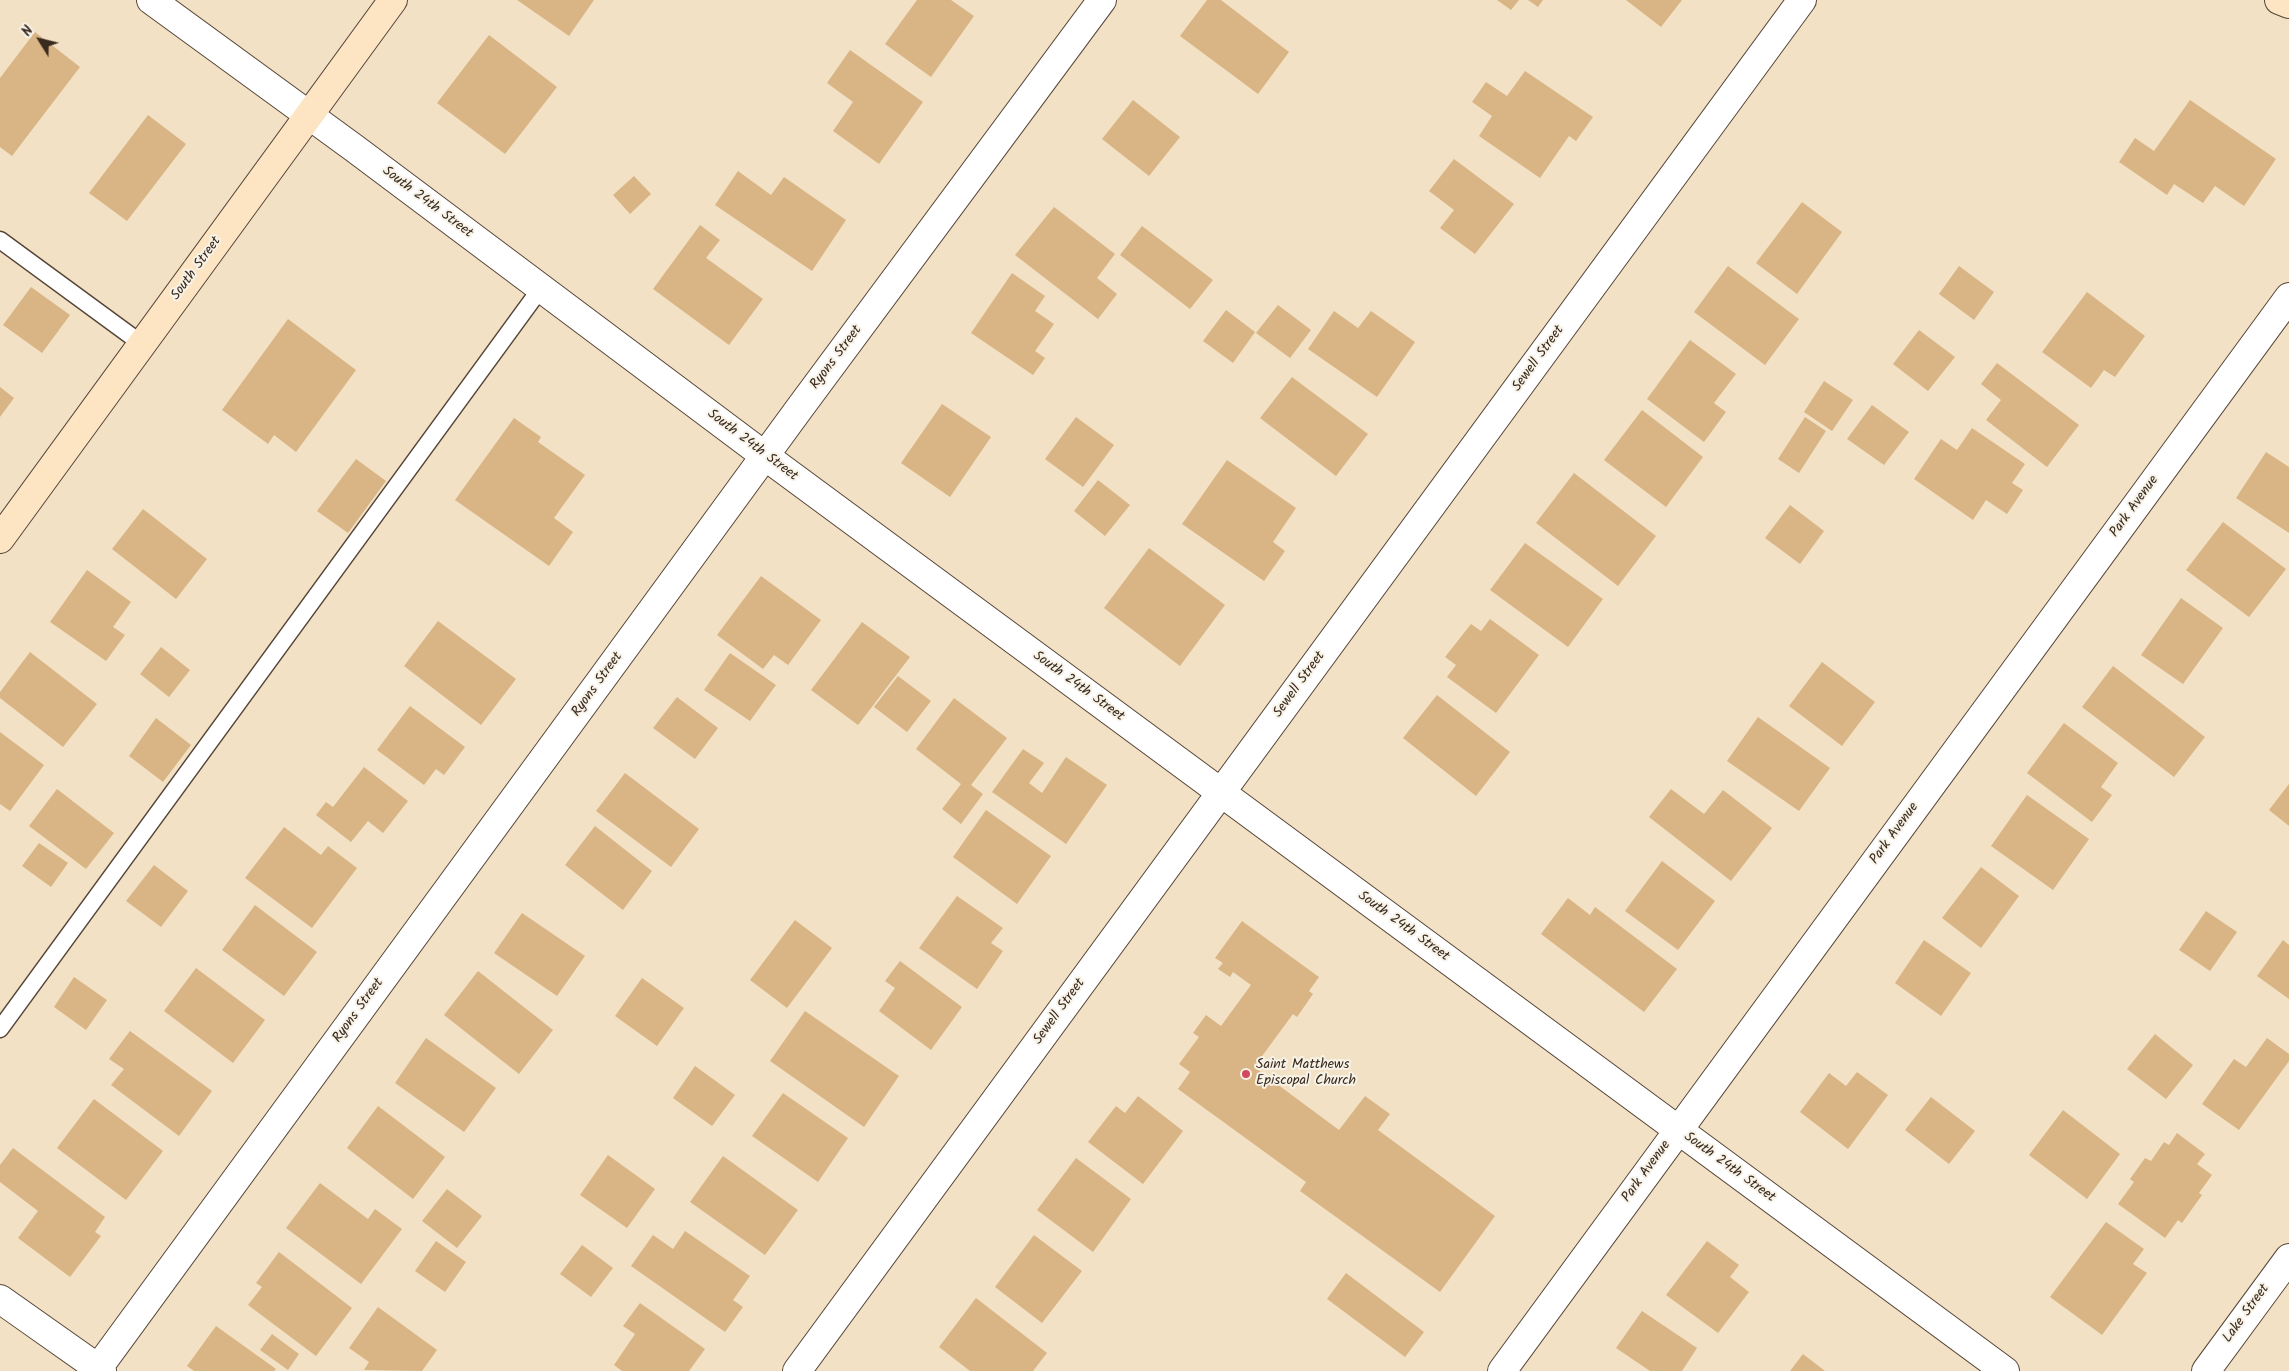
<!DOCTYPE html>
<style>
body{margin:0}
#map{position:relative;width:2289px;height:1371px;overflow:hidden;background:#f2e1c5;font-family:Kalam,sans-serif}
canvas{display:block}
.north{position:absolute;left:15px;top:15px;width:50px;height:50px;-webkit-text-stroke:4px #f7f3e8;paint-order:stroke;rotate:306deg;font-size:14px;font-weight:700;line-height:20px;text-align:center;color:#3b2a1e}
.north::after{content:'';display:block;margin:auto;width:18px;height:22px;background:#3b2a1e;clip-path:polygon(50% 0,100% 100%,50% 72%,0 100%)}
</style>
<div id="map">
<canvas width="2289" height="1371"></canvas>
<div class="north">N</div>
</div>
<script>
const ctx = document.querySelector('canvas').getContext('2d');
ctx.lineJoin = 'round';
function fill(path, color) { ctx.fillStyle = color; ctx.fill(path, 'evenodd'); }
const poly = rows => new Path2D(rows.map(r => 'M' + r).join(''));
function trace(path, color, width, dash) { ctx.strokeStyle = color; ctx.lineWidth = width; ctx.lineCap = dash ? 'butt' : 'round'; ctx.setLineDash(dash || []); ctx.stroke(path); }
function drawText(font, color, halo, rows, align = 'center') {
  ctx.font = font + ' Kalam,sans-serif'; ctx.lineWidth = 4; ctx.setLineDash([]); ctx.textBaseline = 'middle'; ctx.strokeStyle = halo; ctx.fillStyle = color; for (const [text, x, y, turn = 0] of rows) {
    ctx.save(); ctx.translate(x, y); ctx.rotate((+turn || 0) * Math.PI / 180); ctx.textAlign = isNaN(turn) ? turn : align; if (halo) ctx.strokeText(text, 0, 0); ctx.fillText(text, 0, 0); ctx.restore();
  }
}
const building = poly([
 [517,0,594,0,569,36],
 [917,0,951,0,974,16,931,77,885,44],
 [1207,0,1221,0,1289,52,1258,94,1180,36],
 [1497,0,1519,0,1511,10],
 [1528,0,1543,0,1538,7],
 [1626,0,1682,0,1661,27],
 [35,32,80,67,12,156,0,147,0,78],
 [489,35,557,87,505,154,437,103],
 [850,50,923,102,879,164,833,131,853,102,827,83],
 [1525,71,1593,117,1576,141,1569,136,1540,178,1479,136,1492,116,1472,102,1486,82,1507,96],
 [1133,100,1180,137,1149,176,1102,139],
 [2190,100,2276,159,2244,206,2215,186,2203,203,2174,184,2167,195,2119,162,2135,138,2154,151],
 [148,115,186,144,127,221,89,193],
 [1454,159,1514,204,1475,254,1440,228,1454,210,1429,191],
 [738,171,771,195,784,177,846,220,812,271,715,205],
 [634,176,651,194,630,214,613,195],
 [1802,202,1842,232,1797,294,1756,263],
 [1054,207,1115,254,1097,278,1117,294,1098,319,1015,255],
 [700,225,720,240,706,258,763,299,729,345,653,289],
 [1142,226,1213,280,1190,309,1120,255],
 [1728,266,1799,319,1765,365,1694,312],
 [1959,266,1994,292,1974,320,1939,294],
 [1012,273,1045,296,1035,311,1054,324,1035,351,1045,358,1033,375,971,333],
 [31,287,70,315,42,353,3,325],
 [2087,292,2145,336,2115,377,2104,370,2091,388,2042,352],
 [1278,305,1311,330,1290,358,1256,333],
 [1226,310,1255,332,1233,363,1203,341],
 [1334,311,1358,328,1371,311,1415,342,1377,397,1308,349],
 [288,319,356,370,296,452,274,435,268,444,222,410],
 [1919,330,1955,357,1928,391,1893,364],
 [1690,340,1736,374,1714,403,1726,412,1704,442,1647,399],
 [1997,363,2079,425,2047,467,1986,420,2001,400,1981,384],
 [1292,377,1368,434,1336,476,1260,418],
 [1824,381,1853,400,1832,431,1804,412],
 [0,387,14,398,0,417],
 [942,404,991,437,950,497,901,463],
 [1872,405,1909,432,1884,465,1847,439],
 [1642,410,1703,457,1666,507,1604,460],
 [1076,417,1114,445,1083,487,1045,459],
 [1805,417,1826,431,1799,473,1778,459],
 [514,418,541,437,538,442,585,475,554,518,573,532,549,566,455,500],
 [1972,428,2025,464,2012,483,2023,490,2007,514,1986,500,1973,520,1914,479,1941,439,1957,450],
 [2266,452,2289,467,2289,533,2236,498],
 [356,459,386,481,348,533,317,511],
 [1227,460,1296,508,1273,542,1285,551,1264,581,1182,524],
 [1574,473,1656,536,1618,586,1536,523],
 [1098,480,1130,505,1105,536,1074,511],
 [1790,505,1824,531,1800,564,1765,538],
 [143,509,207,559,176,599,112,549],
 [2223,522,2286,569,2249,617,2186,570],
 [1525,543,1603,599,1568,647,1490,590],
 [1149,548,1225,605,1180,666,1104,608],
 [87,570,131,602,113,627,125,635,106,661,50,622],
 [761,576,821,620,788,665,774,655,763,669,717,635],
 [2181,598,2223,628,2183,684,2141,655],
 [1490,619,1539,655,1496,713,1447,677,1456,665,1445,657,1471,624,1481,631],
 [438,621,516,679,481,725,404,666],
 [862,622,910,657,858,725,811,690],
 [161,647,190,670,169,697,140,674],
 [30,652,97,704,63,747,0,698,0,692],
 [730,653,776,685,750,721,704,690],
 [1822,662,1875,702,1842,746,1789,706],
 [2113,666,2205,737,2174,777,2082,707],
 [898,676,931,701,907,732,874,707],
 [1437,695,1510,752,1476,796,1403,738],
 [677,697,718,728,695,759,653,728],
 [954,698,1007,738,971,785,983,794,961,824,942,809,961,784,916,749],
 [410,706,465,747,444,775,436,769,424,785,377,750],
 [1758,717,1830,768,1799,811,1727,761],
 [156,718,191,745,163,782,129,756],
 [2064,723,2118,763,2101,787,2112,795,2092,822,2027,773],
 [0,732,44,765,10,811,0,804],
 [1023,749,1044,763,1029,783,1042,793,1066,757,1107,785,1066,844,992,792],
 [364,767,408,801,383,833,368,821,351,842,316,815,326,802,333,807],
 [625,773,699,829,671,867,596,811],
 [2289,784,2289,826,2269,810],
 [57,789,114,833,86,869,29,826],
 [1671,789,1704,814,1723,790,1772,828,1731,881,1649,817],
 [2027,795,2089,839,2053,890,1991,846],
 [986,810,1051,856,1017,904,953,857],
 [595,826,652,871,623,910,565,865],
 [284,827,321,855,328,846,357,868,312,928,245,878],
 [39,843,68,863,51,887,22,866],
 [1662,861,1715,901,1678,950,1625,911],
 [154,865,188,891,161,927,126,901],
 [1981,867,2019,896,1981,948,1942,918],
 [957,896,1003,928,991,943,1003,951,977,989,919,948],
 [1568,898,1590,915,1595,907,1677,969,1644,1012,1541,934],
 [255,905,317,952,284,996,222,950],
 [2206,911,2237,932,2210,971,2179,950],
 [522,913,585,956,557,996,494,953],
 [795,920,832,948,787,1008,750,980],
 [1242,921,1319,977,1309,991,1313,994,1297,1017,1293,1014,1254,1067,1339,1130,1365,1096,1390,1114,1378,1130,1495,1216,1440,1292,1300,1191,1306,1182,1178,1089,1190,1072,1179,1064,1199,1037,1193,1033,1206,1015,1221,1026,1251,985,1233,972,1230,977,1218,969,1223,963,1215,958],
 [1924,940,1971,973,1941,1016,1895,983],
 [2283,940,2289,945,2289,999,2257,976],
 [900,961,962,1007,931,1050,879,1011,895,988,885,981],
 [196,968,265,1020,233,1063,164,1011],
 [478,971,553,1030,519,1074,444,1015],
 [74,977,107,1000,86,1030,54,1007],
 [642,978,684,1008,657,1046,615,1016],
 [805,1011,899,1076,864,1127,770,1061],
 [130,1031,212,1091,179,1136,111,1085,124,1069,109,1059],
 [2155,1034,2193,1065,2166,1099,2127,1069],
 [426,1038,496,1088,464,1132,395,1083],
 [2267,1038,2289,1054,2289,1061,2239,1130,2202,1104,2234,1059,2246,1067],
 [695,1066,735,1095,712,1126,673,1098],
 [1857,1072,1888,1095,1848,1149,1800,1112,1829,1073,1846,1086],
 [783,1093,848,1138,818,1182,752,1136],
 [1138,1096,1183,1131,1143,1184,1088,1142,1116,1106,1125,1113],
 [1931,1097,1975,1131,1949,1164,1905,1130],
 [94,1099,163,1151,126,1200,57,1148],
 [378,1106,445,1157,413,1199,347,1148],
 [2063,1110,2120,1154,2087,1199,2029,1155],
 [2177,1133,2205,1154,2197,1164,2212,1175,2199,1193,2202,1195,2182,1223,2178,1220,2165,1238,2118,1204,2134,1182,2130,1179,2145,1158,2151,1161,2164,1142,2169,1145],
 [13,1148,105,1217,95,1232,101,1236,70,1277,18,1238,38,1211,0,1182,0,1165],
 [608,1155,655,1189,627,1228,580,1195],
 [723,1156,798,1210,765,1255,690,1202],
 [1076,1158,1131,1199,1093,1252,1037,1210],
 [320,1183,368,1219,375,1209,402,1229,361,1284,286,1228],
 [447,1189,482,1216,457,1248,422,1221],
 [2106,1222,2144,1249,2133,1264,2147,1273,2102,1335,2050,1297],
 [685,1231,750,1276,733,1300,743,1307,725,1332,631,1266,653,1235,673,1249],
 [1034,1235,1082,1271,1042,1323,995,1287],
 [436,1241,466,1262,445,1292,415,1271],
 [1707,1241,1739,1265,1730,1277,1749,1292,1718,1333,1666,1295],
 [582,1245,613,1268,591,1297,560,1274],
 [279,1252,352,1308,316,1356,248,1305,262,1287,256,1283],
 [1346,1273,1424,1332,1405,1357,1327,1299],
 [976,1298,1047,1353,1033,1371,970,1371,939,1347],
 [640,1303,705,1349,689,1371,622,1371,614,1365,635,1334,623,1326],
 [378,1307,437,1350,422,1371,364,1370,369,1362,349,1348],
 [1642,1311,1697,1348,1682,1371,1650,1371,1616,1348],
 [216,1326,276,1369,274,1371,194,1371,187,1366],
 [272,1334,299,1354,288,1370,260,1350],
 [1803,1354,1825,1371,1790,1371]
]);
const service = poly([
 [0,240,142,344],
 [0,1029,541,288]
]);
const minor = poly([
 [151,0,354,148,765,456,2005,1371],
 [0,1299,102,1371],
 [96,1371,799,409,1102,0],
 [797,1371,1802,0],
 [1502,1371,2289,297],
 [2206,1371,2289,1258]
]);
const secondary = poly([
 [2279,0,2289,4],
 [0,539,393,0]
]);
const markers = [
 [1246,1074,5,"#d1495b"]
];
const streetNames = [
 ["South 24th Street",427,203,37],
 ["South Street",197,269,-54],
 ["Ryons Street",837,358,-53],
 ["Sewell Street",1539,359,-54],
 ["South 24th Street",752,446,37],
 ["Park Avenue",2135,507,-54],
 ["Ryons Street",598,685,-54],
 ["Sewell Street",1300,685,-54],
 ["South 24th Street",1078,687,36],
 ["Park Avenue",1895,834,-54],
 ["South 24th Street",1403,927,36],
 ["Ryons Street",359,1011,-54],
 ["Sewell Street",1060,1012,-54],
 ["South 24th Street",1729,1168,36],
 ["Park Avenue",1647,1172,-54],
 ["Lake Street",2247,1314,-54]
];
const poiNames = [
 ["Saint Matthews",1256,1066],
 ["Episcopal Church",1256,1082]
];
fill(building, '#d9b585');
trace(service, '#564537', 19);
trace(minor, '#564537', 30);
trace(secondary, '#564537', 30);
trace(service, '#fff', 16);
trace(minor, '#fff', 28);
trace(secondary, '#fde5c4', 28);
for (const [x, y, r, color] of markers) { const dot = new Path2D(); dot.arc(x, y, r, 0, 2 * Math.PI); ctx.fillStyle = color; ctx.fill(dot); trace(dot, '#f7f3e8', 2); }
drawText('14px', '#3b2a1e', '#f7f3e8', streetNames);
drawText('14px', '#3b2a1e', '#f7f3e8', poiNames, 'left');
</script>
